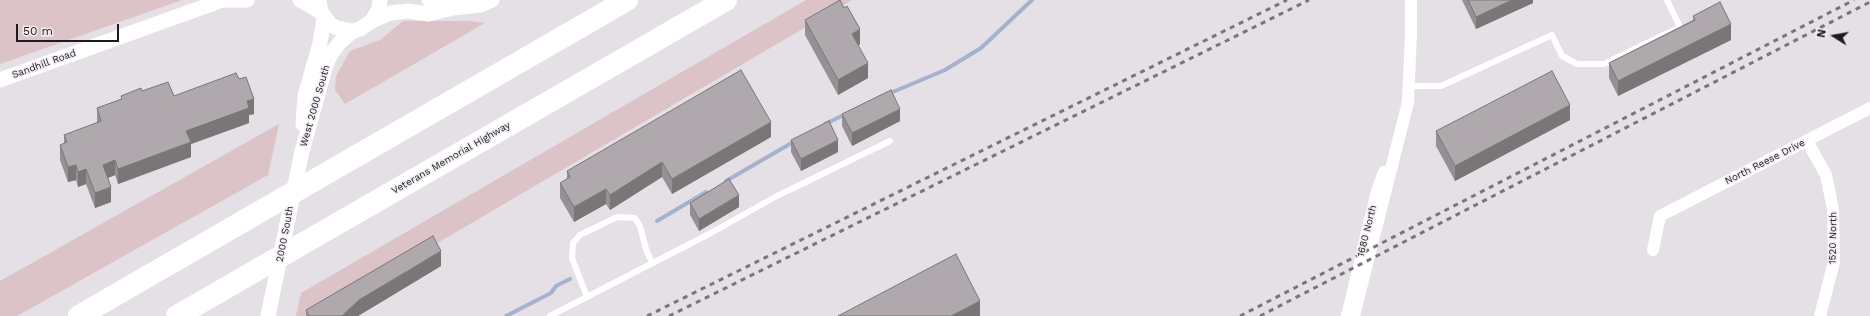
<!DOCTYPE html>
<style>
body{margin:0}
#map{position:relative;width:1870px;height:316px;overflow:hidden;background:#e4e0e6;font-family:"Work Sans",sans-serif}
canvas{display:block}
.north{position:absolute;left:1814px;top:16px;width:40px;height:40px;-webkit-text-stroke:3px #f1edf3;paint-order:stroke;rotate:281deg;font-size:11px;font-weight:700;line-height:16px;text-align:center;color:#1d1b1d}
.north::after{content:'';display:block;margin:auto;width:14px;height:18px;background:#1d1b1d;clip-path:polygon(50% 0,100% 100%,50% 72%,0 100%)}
.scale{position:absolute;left:16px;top:24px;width:103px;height:18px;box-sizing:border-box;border:2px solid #1d1b1d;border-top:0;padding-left:5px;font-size:12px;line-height:14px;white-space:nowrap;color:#1d1b1d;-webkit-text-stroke:3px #f1edf3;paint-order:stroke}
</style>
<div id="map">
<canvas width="1870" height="316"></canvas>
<div class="north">N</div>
<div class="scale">50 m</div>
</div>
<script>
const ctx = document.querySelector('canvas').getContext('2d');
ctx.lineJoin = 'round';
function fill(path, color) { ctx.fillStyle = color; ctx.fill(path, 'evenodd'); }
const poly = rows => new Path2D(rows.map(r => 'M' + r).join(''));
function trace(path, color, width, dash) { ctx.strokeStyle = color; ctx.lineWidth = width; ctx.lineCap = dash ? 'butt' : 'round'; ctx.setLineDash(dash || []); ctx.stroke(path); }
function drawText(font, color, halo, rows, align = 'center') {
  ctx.font = font + ' "Work Sans",sans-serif'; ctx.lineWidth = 3; ctx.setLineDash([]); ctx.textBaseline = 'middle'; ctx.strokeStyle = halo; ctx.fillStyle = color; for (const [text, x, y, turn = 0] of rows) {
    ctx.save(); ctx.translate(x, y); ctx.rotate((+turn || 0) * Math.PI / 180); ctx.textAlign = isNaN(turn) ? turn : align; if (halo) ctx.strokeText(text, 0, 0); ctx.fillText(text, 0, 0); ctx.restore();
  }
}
const green = poly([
 [0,0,182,0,0,64],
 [806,0,852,0,313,316,296,316,301,293],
 [403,21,470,21,485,23,345,104,335,90,336,76,350,51,380,40],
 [279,124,268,175,17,316,0,316,0,281]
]);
const stream = poly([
 [888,94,945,70,981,48,1032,0],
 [825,124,846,114],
 [726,181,795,141],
 [657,221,706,192],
 [506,316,551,293,556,286,570,279]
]);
const service = poly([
 [1410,86,1441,86,1552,35,1562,56,1577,64,1604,64,1680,27,1667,0],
 [587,297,572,258,573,243,580,235,617,217,635,218,640,226,646,249,652,263],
 [550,316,711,233,777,196,890,141]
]);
const minor = poly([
 [1807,141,1826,175,1833,209,1834,262,1820,316],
 [1653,250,1660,216,1870,108],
 [1347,316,1377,191,1384,172],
 [1354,316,1408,102,1411,34,1411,0]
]);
const tertiary = poly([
 [300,0,321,12],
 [319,0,321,12,330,24,337,28,353,31,360,29,372,21,379,8,380,0],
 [429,0,453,8],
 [372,21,390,13,408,11,428,14,453,8,481,5,492,0],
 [0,80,223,0,247,0],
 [303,124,305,96,320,43,324,19],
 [268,316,302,151,326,65,331,54,340,42,353,31]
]);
const motorway = poly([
 [79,316,627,0],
 [177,316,726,0]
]);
const rail = poly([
 [647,316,1287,0],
 [669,316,1309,0],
 [1240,316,1854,0],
 [1260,316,1870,2]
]);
const wall = poly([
 [1462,0,1533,0,1533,3,1476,29],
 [1693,16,1731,40,1618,96,1609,78,1609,63,1693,20],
 [805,20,860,44,858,46,868,78,838,95,805,35],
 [239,79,254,114,249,115,249,123,191,144,191,157,118,184,115,175,108,178,111,202,95,208,86,184,78,187,76,180,68,182,60,160,60,145,64,143,64,135,97,123,97,108,121,99,121,96,142,91,174,96],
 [842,114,900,121,852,146,842,126],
 [1570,120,1455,181,1436,146,1436,131],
 [771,137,672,194,662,177,610,210,606,204,574,222,560,198,560,183,567,179,567,171],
 [791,140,838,152,801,171,791,152],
 [690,203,739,207,699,231,690,215],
 [441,266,358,316,306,316,306,310]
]);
const shadedWall = poly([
 [1512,0,1533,0,1533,3,1476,29,1476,17],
 [1731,24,1731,40,1618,96,1618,81],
 [860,29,860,44,852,49,852,34],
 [868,63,868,78,838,95,838,80],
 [254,99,254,114,249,115,249,123,191,144,191,157,118,184,118,169,186,131,247,101],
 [1570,105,1570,120,1455,181,1455,166],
 [900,109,900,121,852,146,852,133],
 [771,122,771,137,672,194,672,179],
 [838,140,838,152,801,171,801,159],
 [115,160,115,175,103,180,103,165],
 [662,162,662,177,610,210,610,195],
 [76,165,76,180,68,182,68,167],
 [86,169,86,184,78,187,78,172],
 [111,187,111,202,95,208,95,193],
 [606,189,606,204,574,222,574,207],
 [739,195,739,207,699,231,699,219],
 [441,251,441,266,358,316,342,316,359,300],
 [980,301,980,316,951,316]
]);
const building = poly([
 [840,0,844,8,847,6,860,29,852,34,868,63,838,80,805,20,840,0],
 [1468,0,1512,0,1476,17,1468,0],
 [1720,2,1731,24,1618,81,1609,63,1695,20,1693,16,1720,2],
 [741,70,771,122,672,179,662,162,610,195,606,189,574,207,560,183,570,177,567,171,741,70],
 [1552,71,1570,105,1455,166,1436,131,1552,71],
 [236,73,239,79,246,77,254,99,247,101,249,108,186,131,191,142,118,169,115,160,103,165,111,187,95,193,86,169,78,172,76,165,68,167,60,145,67,142,64,135,101,121,97,108,122,99,121,96,141,88,142,91,168,82,174,96,236,73],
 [891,90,900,109,852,133,842,114,891,90],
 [829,121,838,140,801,159,791,140,829,121],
 [729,179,739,195,699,219,690,203,729,179],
 [433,236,441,251,359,300,342,316,309,316,306,310,433,236],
 [956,254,980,301,951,316,838,316,956,254]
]);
const streetNames = [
 ["Sandhill Road",44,64,-20],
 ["West 2000 South",315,106,-74],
 ["Veterans Memorial Highway",451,158,-30],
 ["North Reese Drive",1765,162,-27],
 ["1680 North",1367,231,-76],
 ["2000 South",285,234,-79],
 ["1520 North",1833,238,-89]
];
fill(green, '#dcc3c8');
trace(stream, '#a6b1cd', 4);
trace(service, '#fff', 6);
trace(minor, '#fff', 12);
trace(tertiary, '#fff', 15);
trace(motorway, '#fff', 22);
trace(rail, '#787679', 3, [5, 5]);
fill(wall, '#969094');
fill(shadedWall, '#7a7678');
fill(building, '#afa8ac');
trace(building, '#7a7678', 1);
drawText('10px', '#1d1b1d', '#f1edf3', streetNames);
</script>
